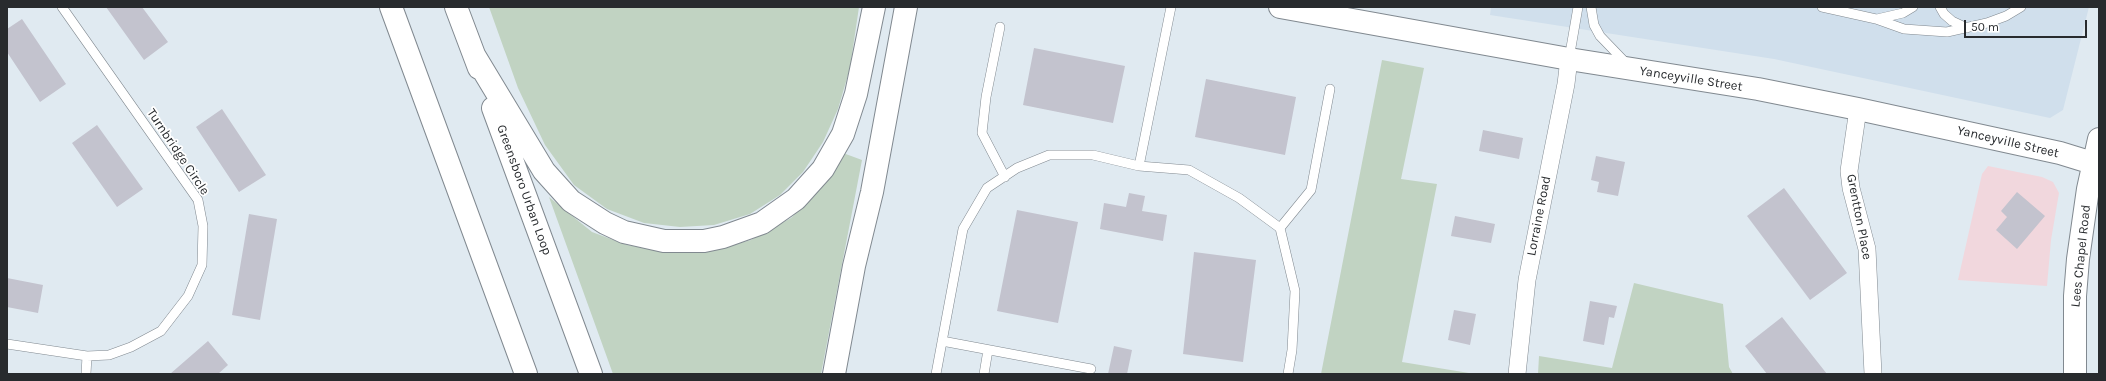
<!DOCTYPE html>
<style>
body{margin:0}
#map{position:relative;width:2106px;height:381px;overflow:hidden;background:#e0eaf1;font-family:Karla,sans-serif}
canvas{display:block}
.frame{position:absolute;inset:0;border:8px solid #282b2e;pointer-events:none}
.scale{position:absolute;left:1964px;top:20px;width:123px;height:18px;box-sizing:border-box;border:2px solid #282b2e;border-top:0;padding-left:5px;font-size:12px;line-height:14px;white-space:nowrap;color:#282b2e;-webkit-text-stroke:3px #fff;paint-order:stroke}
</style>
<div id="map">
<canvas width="2106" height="381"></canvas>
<div class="frame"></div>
<div class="scale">50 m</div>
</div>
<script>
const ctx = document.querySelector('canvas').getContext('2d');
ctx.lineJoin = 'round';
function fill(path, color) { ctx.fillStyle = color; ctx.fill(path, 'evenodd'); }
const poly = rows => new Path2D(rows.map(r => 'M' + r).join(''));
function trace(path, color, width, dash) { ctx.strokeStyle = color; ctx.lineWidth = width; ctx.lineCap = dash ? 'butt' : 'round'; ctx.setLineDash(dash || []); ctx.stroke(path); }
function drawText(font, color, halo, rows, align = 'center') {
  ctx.font = font + ' Karla,sans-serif'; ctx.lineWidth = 3.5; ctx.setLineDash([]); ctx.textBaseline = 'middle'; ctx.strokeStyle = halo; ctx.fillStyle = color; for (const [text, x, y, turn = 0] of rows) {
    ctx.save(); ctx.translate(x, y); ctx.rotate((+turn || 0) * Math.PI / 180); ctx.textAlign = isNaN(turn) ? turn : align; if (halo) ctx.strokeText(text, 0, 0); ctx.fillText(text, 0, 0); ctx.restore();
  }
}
const commercial = poly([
 [1988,166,2042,177,2053,182,2059,193,2051,240,2047,286,1958,280,1982,174]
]);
const built = poly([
 [1491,7,2089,7,2063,110,2050,118,1774,59,1490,15]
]);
const green = poly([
 [489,7,859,7,850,68,838,109,823,142,803,172,780,195,750,214,714,225,680,227,644,223,607,209,574,185,545,145,518,88],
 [1382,60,1424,68,1401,179,1437,184,1402,362,1475,374,1321,374],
 [843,153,862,160,821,374,613,374,549,197,592,232,627,245,667,252,707,252,751,240,791,218,824,185],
 [1634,283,1723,304,1729,367,1733,374,1538,374,1539,356,1612,368]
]);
const building = poly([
 [106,7,142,7,168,42,144,60],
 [22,19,66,84,40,102,7,52,7,29],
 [1034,48,1125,66,1113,123,1023,105],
 [1206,79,1296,97,1285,155,1195,137],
 [222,109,266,175,239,192,196,127],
 [97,125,143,189,117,207,72,143],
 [1483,130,1523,138,1519,159,1479,151],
 [1596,156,1625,162,1618,196,1597,192,1599,182,1591,180],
 [1784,188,1847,273,1810,300,1747,216],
 [2017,192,2045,216,2017,249,1996,230,2007,217,2001,211],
 [1129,193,1145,196,1142,211,1167,215,1163,241,1100,229,1104,203,1126,207],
 [1017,210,1078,222,1058,323,997,311],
 [249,214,277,219,260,320,232,315],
 [1455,216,1495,224,1491,243,1451,236],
 [1194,252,1256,260,1243,362,1183,354],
 [7,278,43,285,38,313,7,307],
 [1590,301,1617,306,1614,318,1609,317,1604,345,1583,341],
 [1454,310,1476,314,1470,345,1448,340],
 [1782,317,1827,374,1767,374,1745,346],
 [208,341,228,365,218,374,170,374],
 [1114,346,1132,350,1127,374,1108,374]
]);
const lane = poly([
 [1591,7,1594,25,1600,36,1626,63],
 [1822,7,1876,19,1904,29,1947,32,1987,23,2006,16,2021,7],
 [1940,7,1944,14,1952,21,1967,28],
 [1877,19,1903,13,1913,7],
 [1000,27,986,97,982,133,1005,177],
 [1569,59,1578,7],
 [1139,166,1171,7],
 [1280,228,1311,190,1330,89],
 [942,341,1091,369],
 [7,344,87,356,109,355,131,347,161,331,188,296,202,265,203,226,198,200,62,7],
 [86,374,87,356],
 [936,374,963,229,987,188,1017,168,1049,155,1093,155,1139,166,1189,170,1239,198,1280,228,1295,291,1292,350,1288,374],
 [984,374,988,350]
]);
const street = poly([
 [1858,109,1849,171,1851,188,1867,249,1873,374],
 [1517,374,1527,280,1566,84,1569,59]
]);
const secondary = poly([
 [1280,7,1569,59,1758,89,1858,109,2060,153,2099,165],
 [2075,374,2075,296,2078,259,2088,189,2099,139]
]);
const highway = poly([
 [391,7,526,374],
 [456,7,479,68],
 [474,55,544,171,571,201,605,223,624,232,664,241,704,241,723,237,762,223,796,199,823,169,843,134,856,94,874,7],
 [493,108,591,374],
 [834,374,854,266,872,192,906,7]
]);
const streetNames = [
 ["Yanceyville Street",1691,79,9],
 ["Yanceyville Street",2008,142,13],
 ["Turnbridge Circle",178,152,56],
 ["Greensboro Urban Loop",524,190,70],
 ["Lorraine Road",1539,216,-79],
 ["Grentton Place",1859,217,79],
 ["Lees Chapel Road",2081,256,-84]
];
fill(commercial, '#f1d7dd');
fill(built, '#d0dfec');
fill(green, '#c1d3c2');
fill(building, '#c3c3ce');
trace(lane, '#818990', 10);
trace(street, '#818990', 18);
trace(secondary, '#818990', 24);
trace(highway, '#818990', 24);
trace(lane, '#fff', 9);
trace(street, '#fff', 17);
trace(secondary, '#fff', 22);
trace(highway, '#fff', 22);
drawText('13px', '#282b2e', '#fff', streetNames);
</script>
